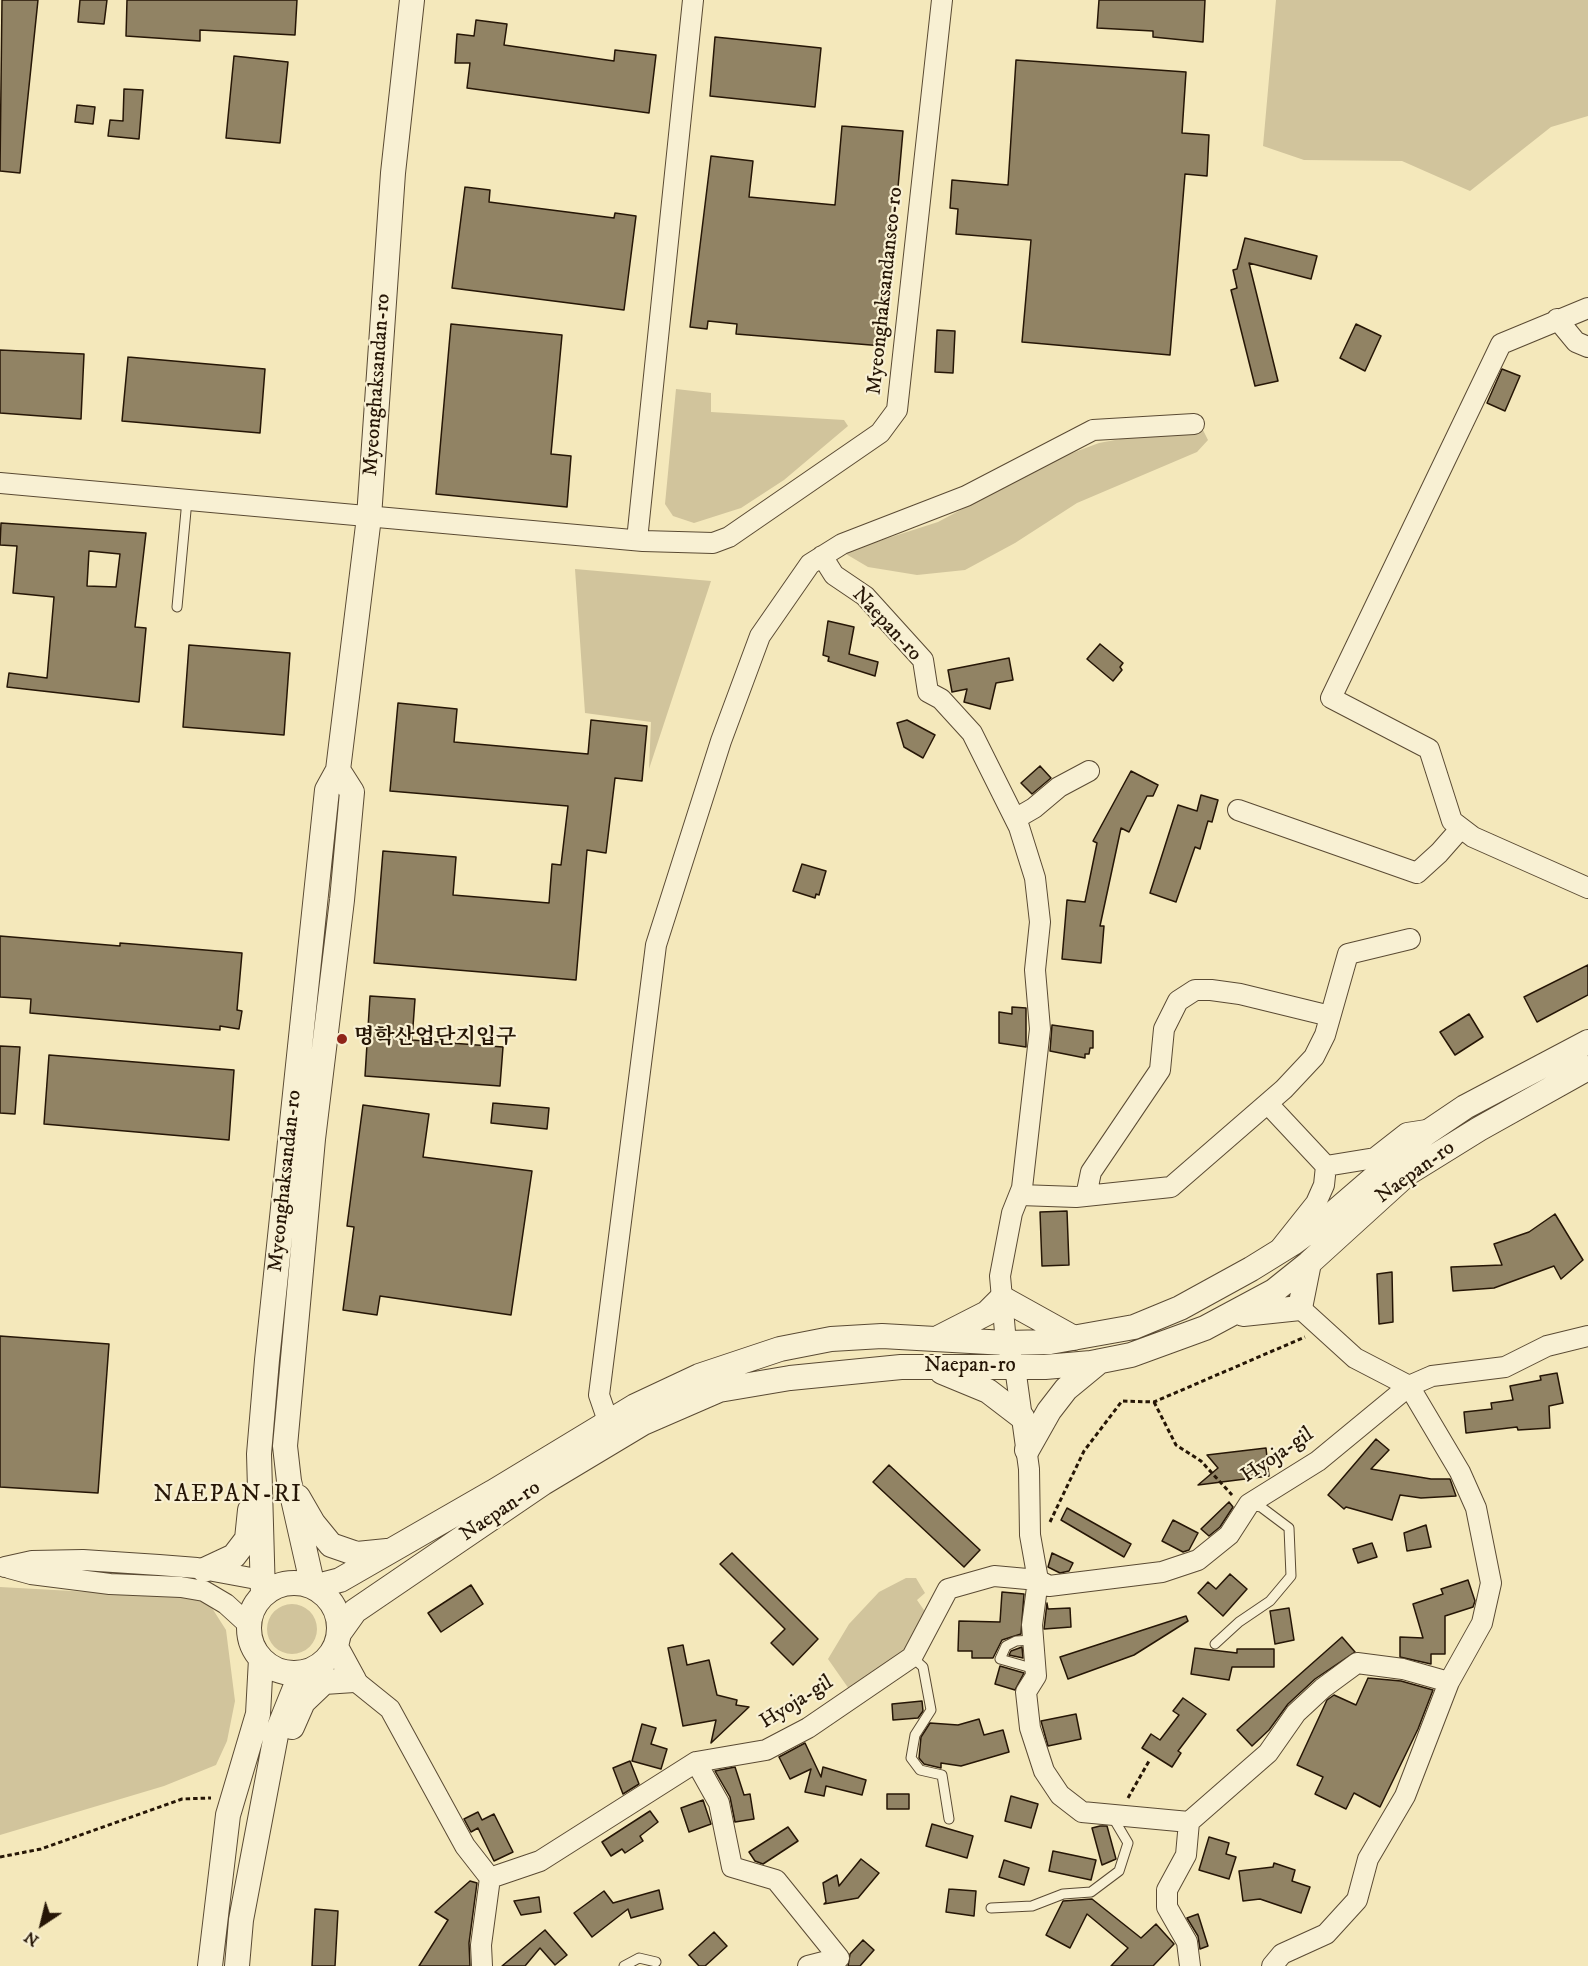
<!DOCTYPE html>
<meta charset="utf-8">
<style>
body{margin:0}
#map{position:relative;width:1588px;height:1966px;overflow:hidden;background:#f4e8bb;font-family:"IM FELL DW Pica",serif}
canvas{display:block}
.north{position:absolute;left:12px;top:1894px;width:60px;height:60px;-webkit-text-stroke:4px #f8f0d3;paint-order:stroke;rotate:215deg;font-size:16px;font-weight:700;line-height:24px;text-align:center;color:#261606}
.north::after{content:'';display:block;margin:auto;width:21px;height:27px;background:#261606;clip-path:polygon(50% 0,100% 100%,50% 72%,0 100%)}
</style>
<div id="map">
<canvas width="1588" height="1966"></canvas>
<div class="north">N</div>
</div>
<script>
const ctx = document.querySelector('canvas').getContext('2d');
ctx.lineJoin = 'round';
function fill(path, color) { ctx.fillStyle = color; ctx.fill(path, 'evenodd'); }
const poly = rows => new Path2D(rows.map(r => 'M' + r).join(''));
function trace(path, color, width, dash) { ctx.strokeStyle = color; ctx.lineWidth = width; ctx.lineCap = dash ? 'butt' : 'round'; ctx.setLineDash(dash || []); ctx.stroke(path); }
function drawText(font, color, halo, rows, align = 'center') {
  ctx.font = font + ' "IM FELL DW Pica","Noto Serif KR",serif'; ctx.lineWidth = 4.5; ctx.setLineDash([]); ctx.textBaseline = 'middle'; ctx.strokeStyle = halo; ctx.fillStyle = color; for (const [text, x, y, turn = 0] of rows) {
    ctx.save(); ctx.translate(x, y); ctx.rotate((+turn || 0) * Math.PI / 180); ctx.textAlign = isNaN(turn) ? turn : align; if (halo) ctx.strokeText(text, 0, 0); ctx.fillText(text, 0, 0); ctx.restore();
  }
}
const green = poly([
 [1276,0,1588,0,1588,116,1551,127,1470,191,1402,161,1304,160,1263,146],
 [676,389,711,393,711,412,844,420,848,426,784,480,741,508,694,523,673,516,665,504],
 [1203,430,1208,440,1197,452,1077,503,1015,543,965,570,917,575,868,567,846,554,854,549,938,522,1056,459,1099,443,1152,433],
 [575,569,711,581,649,769,651,722,585,713],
 [906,1578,916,1578,925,1593,917,1600,926,1613,904,1654,849,1689,828,1659,849,1624,879,1592],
 [0,1587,199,1598,212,1608,226,1630,235,1701,227,1741,216,1765,164,1786,0,1835],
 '267 1629a25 25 0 1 1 50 0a25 25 0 1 1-50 0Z'
]);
const building = poly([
 [2,0,38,0,20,173,0,171,2,0],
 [80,0,107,0,104,24,78,22,80,0],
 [127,0,297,0,295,35,200,30,200,41,126,36,127,0],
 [1099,0,1205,0,1203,42,1153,37,1153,31,1097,28,1099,0],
 [476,20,507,24,504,45,614,61,615,50,656,55,649,113,467,88,470,63,455,63,457,34,474,36,476,20],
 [715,37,821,48,815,107,710,96,715,37],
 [234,56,288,62,280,143,226,138,234,56],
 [1016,60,1186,72,1182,133,1209,135,1207,176,1185,174,1170,355,1022,342,1031,240,956,234,958,209,950,208,952,180,1008,185,1016,60],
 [124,89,143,90,139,139,108,136,110,120,123,121,124,89],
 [77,105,95,107,93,124,75,122,77,105],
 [842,126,903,131,893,244,890,244,883,346,736,334,737,324,708,321,707,329,690,327,711,156,753,161,749,197,835,205,842,126],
 [465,187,490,190,489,202,614,218,615,213,636,216,624,310,452,288,465,187],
 [1245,238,1317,256,1311,279,1249,263,1278,381,1255,386,1231,290,1237,288,1233,270,1237,269,1245,238],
 [451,324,562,335,551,454,571,456,567,507,436,494,451,324],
 [1356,324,1381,336,1365,371,1340,358,1356,324],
 [937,330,955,331,953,373,935,372,937,330],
 [0,350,84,354,81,419,0,413,0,350],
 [128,357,265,369,260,433,122,421,128,357],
 [1502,369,1520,376,1505,411,1487,403,1502,369],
 [1,523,146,533,135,627,146,628,139,702,7,687,9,673,47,678,54,597,13,593,17,546,0,545,1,523],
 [89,551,120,554,116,587,87,586,89,551],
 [828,621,854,627,849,654,878,662,875,676,828,661,829,657,823,655,828,621],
 [1100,644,1123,663,1120,667,1122,670,1113,681,1087,659,1100,644],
 [189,645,290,653,284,735,183,727,189,645],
 [1009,658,1013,680,996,683,990,709,964,702,967,689,952,692,948,670,1009,658],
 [398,703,457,709,454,742,588,754,591,720,647,726,642,781,615,778,606,853,587,850,576,980,374,963,383,851,456,857,453,895,549,903,552,864,561,865,568,806,390,791,398,703],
 [907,720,935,735,923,758,904,747,897,723,907,720],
 [1040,766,1051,778,1032,794,1021,783,1040,766],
 [1131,771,1158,785,1153,796,1147,796,1129,832,1121,828,1100,926,1104,926,1101,963,1062,959,1067,900,1085,902,1097,843,1093,841,1131,771],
 [1201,795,1218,800,1212,822,1208,821,1200,849,1195,847,1176,902,1150,893,1178,805,1197,811,1201,795],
 [802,864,826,871,819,895,816,894,815,898,793,891,802,864],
 [0,936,120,946,120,943,242,953,237,1010,242,1011,239,1029,220,1026,220,1030,30,1013,31,999,0,997,0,936],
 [1588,965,1588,995,1537,1022,1524,997,1588,965],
 [370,996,415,999,412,1040,503,1047,500,1086,365,1076,370,996],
 [1012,1007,1026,1008,1026,1047,999,1043,999,1012,1012,1014,1012,1007],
 [1469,1014,1483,1037,1455,1055,1440,1032,1469,1014],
 [1052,1025,1093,1031,1093,1048,1090,1048,1089,1054,1085,1054,1085,1058,1050,1051,1052,1025],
 [0,1046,20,1047,15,1114,0,1113,0,1046],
 [49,1055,234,1070,229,1140,44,1124,49,1055],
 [493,1103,549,1108,547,1129,491,1123,493,1103],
 [363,1105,429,1114,423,1157,532,1171,511,1315,380,1296,377,1315,343,1310,354,1227,347,1226,363,1105],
 [1067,1211,1069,1265,1042,1266,1040,1212,1067,1211],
 [1555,1214,1583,1260,1561,1279,1554,1266,1494,1288,1453,1291,1451,1267,1502,1265,1494,1244,1529,1232,1555,1214],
 [1392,1272,1393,1322,1379,1324,1377,1274,1392,1272],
 [0,1336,109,1344,98,1493,0,1487,0,1336],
 [1557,1373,1563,1403,1549,1406,1550,1428,1518,1430,1517,1427,1466,1433,1464,1412,1492,1409,1491,1403,1513,1400,1510,1386,1541,1380,1540,1376,1557,1373],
 [1376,1439,1389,1450,1371,1469,1431,1479,1450,1479,1456,1496,1421,1498,1400,1495,1392,1520,1346,1507,1344,1509,1328,1495,1376,1439],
 [1266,1448,1269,1476,1198,1485,1218,1468,1207,1455,1266,1448],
 [889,1465,980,1550,964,1567,873,1482,889,1465],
 [1229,1502,1233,1507,1220,1527,1209,1536,1201,1529,1229,1502],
 [1067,1508,1131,1544,1124,1557,1061,1520,1067,1508],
 [1173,1520,1198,1533,1189,1550,1183,1552,1162,1541,1173,1520],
 [1426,1525,1431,1547,1407,1551,1404,1533,1426,1525],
 [1372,1543,1377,1557,1358,1563,1353,1549,1372,1543],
 [732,1553,818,1639,793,1665,771,1643,785,1629,720,1564,732,1553],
 [1052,1553,1073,1563,1069,1571,1060,1573,1048,1567,1052,1553],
 [1230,1574,1247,1589,1223,1616,1198,1593,1208,1582,1216,1589,1230,1574],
 [1468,1580,1475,1601,1473,1607,1445,1616,1445,1654,1431,1654,1431,1664,1400,1657,1400,1637,1423,1638,1413,1604,1443,1594,1441,1589,1468,1580],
 [471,1585,483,1604,441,1632,428,1613,471,1585],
 [1002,1592,1024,1594,1021,1634,1002,1640,993,1658,972,1658,972,1651,958,1651,959,1621,1000,1622,1002,1592],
 [1047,1603,1048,1609,1070,1608,1071,1627,1044,1629,1047,1603],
 [1289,1608,1294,1640,1275,1644,1270,1611,1289,1608],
 [1186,1616,1188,1621,1134,1655,1068,1679,1060,1657,1186,1616],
 [1342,1637,1355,1652,1315,1679,1288,1704,1269,1730,1252,1746,1237,1730,1342,1637],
 [683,1645,687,1665,709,1660,717,1695,737,1700,736,1705,749,1707,711,1743,716,1720,683,1726,668,1648,683,1645],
 [1022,1647,1023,1658,1009,1655,1011,1651,1022,1647],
 [1195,1648,1237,1653,1237,1649,1274,1649,1274,1667,1232,1667,1229,1680,1191,1674,1195,1648],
 [1000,1666,1024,1673,1015,1690,995,1684,1000,1666],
 [1368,1678,1401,1681,1433,1690,1418,1729,1380,1807,1354,1793,1346,1809,1315,1794,1323,1777,1297,1765,1327,1700,1334,1695,1356,1705,1368,1678],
 [1183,1698,1206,1714,1178,1751,1181,1753,1172,1767,1142,1748,1151,1734,1160,1740,1179,1715,1173,1711,1183,1698],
 [922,1701,923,1711,918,1718,893,1720,892,1704,922,1701],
 [1076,1714,1081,1739,1048,1746,1041,1721,1076,1714],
 [979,1719,984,1735,1003,1730,1009,1752,961,1766,941,1763,941,1768,924,1764,919,1758,921,1737,930,1723,958,1725,979,1719],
 [642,1724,656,1728,651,1744,667,1749,661,1769,632,1761,642,1724],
 [805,1743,821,1777,823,1767,866,1780,862,1795,826,1786,824,1796,805,1792,811,1769,790,1779,779,1757,805,1743],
 [630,1761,639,1784,623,1794,613,1768,630,1761],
 [735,1767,744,1795,750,1794,754,1819,735,1822,730,1797,715,1771,735,1767],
 [887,1794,909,1794,909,1809,887,1809,887,1794],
 [1011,1796,1038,1804,1031,1828,1005,1821,1011,1796],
 [703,1800,711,1824,689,1832,681,1808,703,1800],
 [650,1811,658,1822,640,1836,643,1841,625,1853,622,1849,611,1856,602,1842,650,1811],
 [478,1812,482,1820,494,1814,513,1852,494,1861,478,1828,471,1832,464,1819,478,1812],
 [932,1824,973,1836,967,1858,926,1846,932,1824],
 [1100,1826,1107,1826,1116,1859,1102,1865,1092,1828,1100,1826],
 [788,1827,798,1841,763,1864,755,1861,749,1852,788,1827],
 [1209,1837,1229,1843,1226,1854,1236,1857,1229,1879,1199,1870,1209,1837],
 [1053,1851,1096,1860,1091,1880,1049,1871,1053,1851],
 [861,1859,879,1873,858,1898,824,1904,826,1902,823,1883,837,1875,839,1886,861,1859],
 [1004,1860,1029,1868,1024,1885,999,1877,1004,1860],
 [1274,1863,1295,1870,1292,1881,1310,1887,1301,1913,1260,1899,1243,1901,1239,1871,1273,1867,1274,1863],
 [470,1881,477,1883,469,1943,470,1966,419,1966,448,1920,435,1912,470,1881],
 [949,1889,976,1891,974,1916,946,1912,949,1889],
 [659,1890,663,1909,631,1918,628,1909,592,1937,574,1913,604,1891,613,1903,659,1890],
 [539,1897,541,1912,521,1915,514,1901,539,1897],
 [1092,1899,1141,1938,1156,1924,1174,1944,1153,1966,1111,1966,1128,1948,1087,1914,1070,1948,1046,1935,1063,1901,1092,1899],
 [315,1909,338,1911,335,1966,312,1966,315,1909],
 [1198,1914,1208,1946,1200,1949,1198,1936,1187,1918,1198,1914],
 [545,1930,567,1955,555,1965,540,1948,525,1966,502,1966,545,1930],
 [714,1932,727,1946,705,1966,699,1966,689,1955,714,1932],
 [863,1940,874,1950,860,1966,848,1966,850,1954,863,1940]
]);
const path = poly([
 [1154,1402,1176,1445,1201,1461,1232,1495],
 [1050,1522,1084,1451,1122,1401,1154,1402,1305,1337],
 [1128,1798,1149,1761],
 [0,1857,41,1849,182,1799,211,1798]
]);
const service = poly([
 [177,607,187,500],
 [1033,1640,1016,1641,1006,1646,1000,1659,1035,1669],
 [1215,1644,1239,1622,1270,1601,1291,1576,1289,1528,1261,1507,1251,1505],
 [912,1657,923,1667,931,1710,915,1735,911,1758,920,1770,942,1775,949,1819],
 [991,1908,1032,1906,1063,1894,1091,1892,1119,1871,1128,1843,1112,1816],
 [624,1966,639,1958,656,1962]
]);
const minor = poly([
 [1588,308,1501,344,1331,698,1429,749,1452,821,1473,837,1588,888],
 [1557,319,1576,342,1588,347],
 [0,483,643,541,713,543,729,537,880,433,897,410,942,0],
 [637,540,693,0],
 [822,556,834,575,865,596,923,660,928,692,941,699,972,733,1019,827,1035,878,1040,922,1035,970,1040,1029,1022,1188,1012,1213,1000,1276,1006,1343,1015,1367,1029,1469,1030,1535,1038,1580,1032,1625,1036,1676,1026,1692,1030,1728,1044,1771,1060,1795,1082,1812,1189,1822,1186,1855,1167,1890,1167,1907,1187,1942,1190,1966],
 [1238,810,1417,873,1439,853,1461,828],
 [1015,819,1034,808,1059,787,1089,771],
 [1268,1104,1326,1166,1324,1185,1316,1203,1281,1247],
 [1326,1166,1375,1158,1407,1133,1433,1129],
 [1020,1195,1076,1197,1171,1187,1284,1089,1314,1057,1325,1035,1348,954,1410,939],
 [1086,1196,1091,1172,1160,1070,1164,1029,1178,1001,1195,990,1211,990,1240,994,1330,1016],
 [1300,1308,1355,1358,1409,1386,1432,1376,1505,1367,1547,1346,1588,1336],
 [608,1421,599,1395,656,945,721,741,760,636,810,564,842,544,966,496,1093,430,1194,424],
 [5,1567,32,1561,83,1560,159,1565,197,1568,262,1580,276,1586],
 [9,1568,31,1574,110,1584,181,1587,204,1591,226,1604,249,1625],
 [354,1680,390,1709,465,1846,490,1878,481,1945,482,1966],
 [696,1762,719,1803,732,1867,776,1880,839,1958,808,1966],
 [1189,1822,1268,1753,1296,1713,1323,1688,1357,1663,1403,1669,1449,1682],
 [490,1878,540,1861,696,1762,766,1750,808,1728,912,1657,948,1589,994,1576,1038,1580,1049,1586,1162,1572,1198,1560,1229,1535,1249,1504,1318,1461,1409,1386,1460,1472,1476,1508,1491,1583,1482,1623,1449,1682,1405,1796,1368,1859,1357,1900,1326,1934,1282,1954,1272,1966]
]);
const tertiary = poly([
 [1243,1314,1300,1308,1309,1263],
 [940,1337,987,1313,1002,1298,1074,1338],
 [942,1372,988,1391,1022,1417],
 [1027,1450,1049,1411,1066,1389,1100,1361],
 [298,1497,313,1523,331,1545,357,1554,387,1551],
 [204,1570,234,1556,247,1539,250,1510],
 '249 1628a45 45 0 1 1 90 0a45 45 0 1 1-90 0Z',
 [313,1587,340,1580,493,1492,635,1406,699,1376,780,1349,831,1339,882,1336,1006,1343,1050,1342,1134,1327,1180,1308,1251,1269,1293,1243,1331,1215,1425,1134,1465,1107,1588,1042],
 [313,1587,289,1481,285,1446,313,1139,342,900,352,792,338,770],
 [263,1595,259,1454,267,1360,327,790,338,770,369,517,393,173,412,0],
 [340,1632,355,1611,543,1483,643,1423,719,1390,790,1378,901,1367,1045,1367,1091,1363,1131,1355,1205,1328,1274,1291,1309,1263,1408,1173,1479,1129,1588,1068],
 [292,1727,303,1702,324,1682,354,1680,336,1647],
 [210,1966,228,1815,258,1714,261,1659],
 [237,1966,241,1920,276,1735,301,1673]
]);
const markers = [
 [342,1039,6,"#8f2418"]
];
const streetNames = [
 ["Myeonghaksandanseo-ro",886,291,-84],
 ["Myeonghaksandan-ro",378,385,-86],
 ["Naepan-ro",886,625,47],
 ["Naepan-ro",1416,1173,-36],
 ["Myeonghaksandan-ro",286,1181,-84],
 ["Naepan-ro",970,1367],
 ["Hyoja-gil",1278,1456,-34],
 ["Naepan-ro",501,1512,-34],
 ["Hyoja-gil",797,1703,-32]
];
const poiNames = [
 ["명학산업단지입구",354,1039]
];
const quarterNames = [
 ["NAEPAN-RI",228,1496]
];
fill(green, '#d1c49c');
fill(building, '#918364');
trace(building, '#261606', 1.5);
trace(service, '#5a4a33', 11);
trace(minor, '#5a4a33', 22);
trace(tertiary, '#5a4a33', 26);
trace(path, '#261606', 3, [4.5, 3]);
trace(service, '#f8f0d3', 9);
trace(minor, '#f8f0d3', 20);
trace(tertiary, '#f8f0d3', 24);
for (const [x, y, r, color] of markers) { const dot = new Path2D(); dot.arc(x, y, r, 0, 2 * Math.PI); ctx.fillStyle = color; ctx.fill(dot); trace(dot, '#f8f0d3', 2); }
drawText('21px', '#261606', '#f8f0d3', streetNames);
drawText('bold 21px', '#261606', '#f8f0d3', poiNames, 'left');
ctx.letterSpacing = '1.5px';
drawText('24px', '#261606', '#f8f0d3', quarterNames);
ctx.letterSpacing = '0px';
</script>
